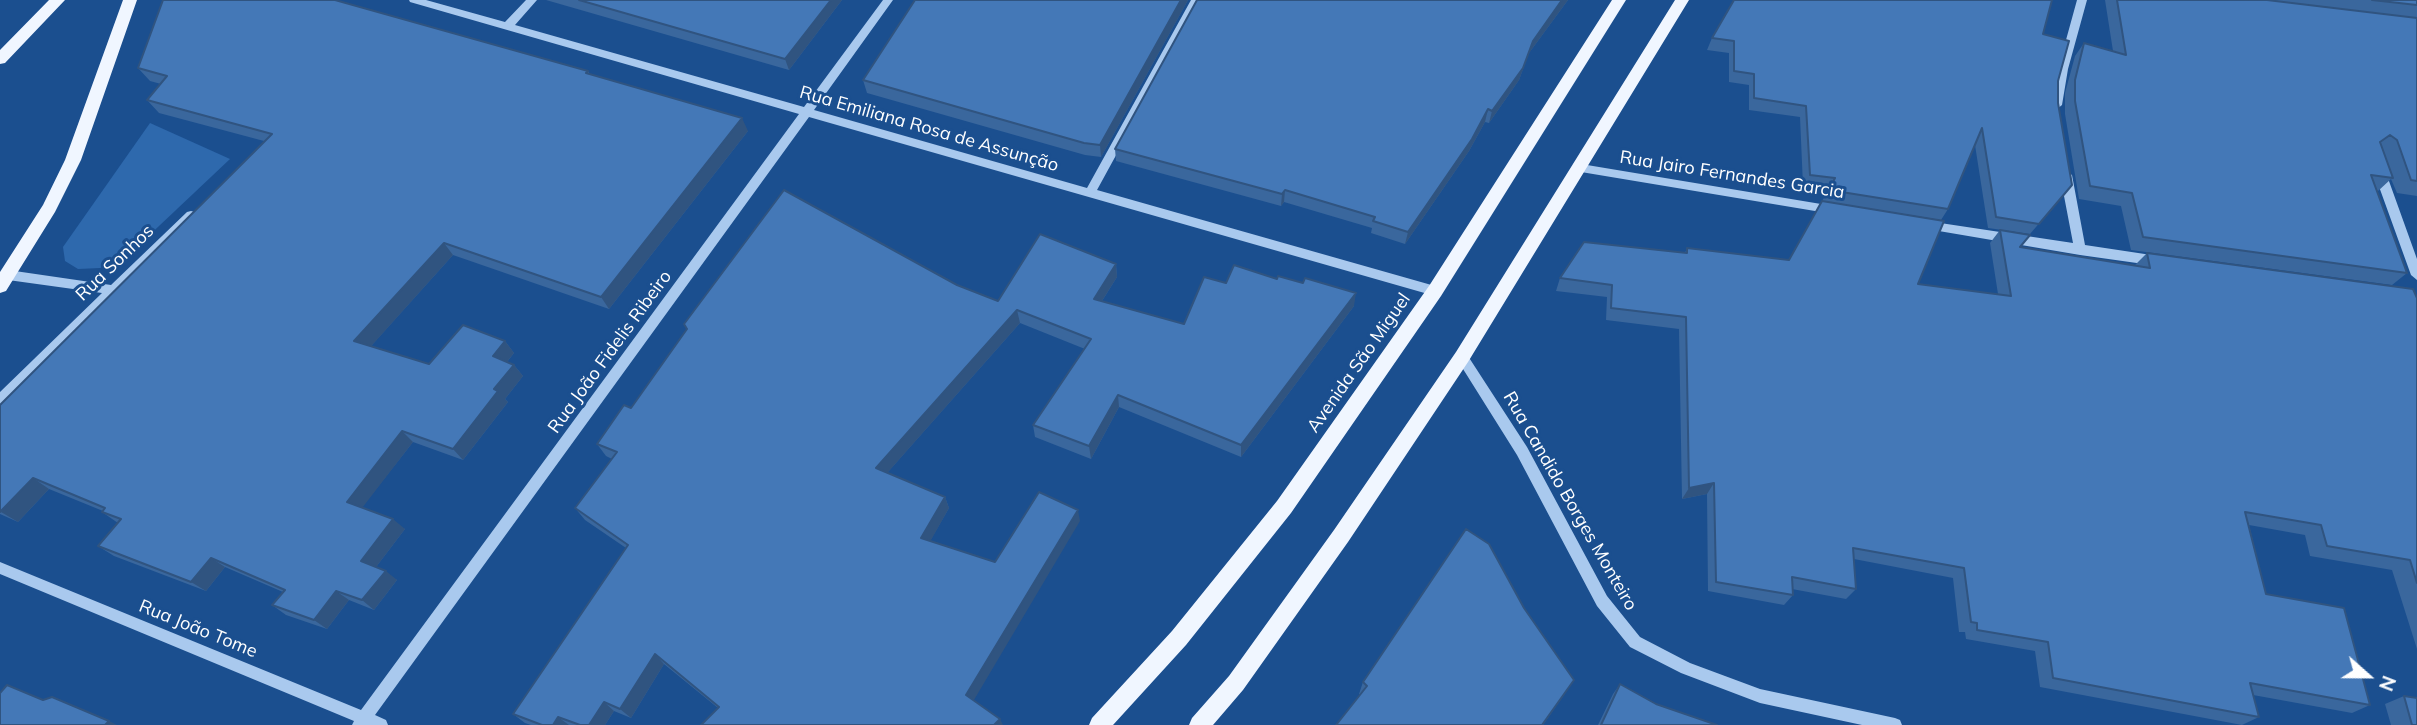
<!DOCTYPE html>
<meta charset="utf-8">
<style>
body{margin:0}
#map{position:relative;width:2417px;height:725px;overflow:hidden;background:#1b4f8f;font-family:Mulish,sans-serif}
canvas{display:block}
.north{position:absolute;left:2333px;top:641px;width:70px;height:70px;-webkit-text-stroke:5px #1b4f8f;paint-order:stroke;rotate:111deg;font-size:19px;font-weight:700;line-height:28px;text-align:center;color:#fff}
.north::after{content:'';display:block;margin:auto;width:24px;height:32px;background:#fff;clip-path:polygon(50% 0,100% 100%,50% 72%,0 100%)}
</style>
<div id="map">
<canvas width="2417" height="725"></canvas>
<div class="north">N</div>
</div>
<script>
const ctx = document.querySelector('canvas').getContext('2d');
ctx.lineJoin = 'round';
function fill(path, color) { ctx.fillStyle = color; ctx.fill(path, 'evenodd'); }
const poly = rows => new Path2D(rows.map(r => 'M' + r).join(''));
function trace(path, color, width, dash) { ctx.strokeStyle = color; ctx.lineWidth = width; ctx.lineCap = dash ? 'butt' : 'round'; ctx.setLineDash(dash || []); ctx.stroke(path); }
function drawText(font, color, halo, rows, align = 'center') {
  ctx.font = font + ' Mulish,sans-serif'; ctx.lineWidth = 6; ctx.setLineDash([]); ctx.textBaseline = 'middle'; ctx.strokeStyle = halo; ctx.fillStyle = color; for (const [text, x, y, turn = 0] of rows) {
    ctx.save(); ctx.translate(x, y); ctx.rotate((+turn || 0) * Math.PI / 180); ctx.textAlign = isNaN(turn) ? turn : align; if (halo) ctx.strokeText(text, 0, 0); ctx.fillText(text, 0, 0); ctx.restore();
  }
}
const green = poly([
 [150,123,230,159,123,260,100,268,78,269,65,261,63,247]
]);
const minor = poly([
 [409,0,426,0,505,22,526,0,537,0,515,25,804,107,883,0,893,0,814,110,1087,188,1191,0,1201,0,1097,190,1435,286,1439,288,1441,291,1439,294,1435,296,809,117,375,715,386,720,388,725,352,725,354,721,0,574,0,562,361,710,799,114,410,2,409,0],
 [2077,0,2087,0,2068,69,2062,105,2057,109,2052,105,2058,69,2077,0],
 [1581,164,1833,206,1839,210,1833,214,1581,172,1575,168,1581,164],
 [2379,166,2385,170,2417,259,2417,280,2411,275,2373,170,2379,166],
 [2066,171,2072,175,2085,245,2158,256,2162,258,2164,261,2162,264,2158,266,2080,255,1927,229,1921,225,1927,221,2073,243,2060,175,2066,171],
 [191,211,195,212,197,215,195,218,4,404,0,405,0,392,102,293,8,280,2,275,4,272,8,270,111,285,187,212,191,211],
 [1462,352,1466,353,1527,447,1607,596,1640,637,1690,663,1760,689,1895,718,1900,720,1902,725,1862,725,1760,703,1681,673,1630,647,1597,606,1517,455,1458,361,1456,357,1458,353,1462,352]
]);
const major = poly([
 [49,0,65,0,5,63,0,64,0,50,49,0],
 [123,0,137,0,81,160,55,212,6,291,0,293,0,272,43,205,65,160,123,0],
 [1612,0,1626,0,1441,296,1291,513,1186,645,1113,725,1089,725,1092,718,1172,631,1277,501,1429,286,1612,0],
 [1675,0,1689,0,1468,362,1348,542,1243,690,1213,725,1189,725,1192,718,1229,676,1334,530,1456,352,1675,0]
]);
const wall = poly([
 [546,0,842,0,789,70],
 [915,0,1188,0,1101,157,1085,155,867,93,863,80],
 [1197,0,1568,0,1529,53,1519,80,1489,123,1485,122,1469,151,1405,244,1371,233,1372,228,1284,202,1281,206,1116,161,1115,149],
 [2105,0,2417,0,2417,196,2397,193,2391,179,2378,191,2377,190,2407,273,2392,285,2131,250,2121,206,2079,199,2065,114,2065,93,2075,56,2084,43,2113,51],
 [2043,34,2058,81,2058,103,2072,185,2030,234,1988,228,1975,145,1948,209,1941,220,1822,201,1829,189,1803,186,1800,117,1749,110,1749,85,1729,82,1729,53,1707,50,1712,38],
 [138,68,588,71,590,74,748,131,609,309,453,255,371,346,429,364,505,341,514,353,507,362,514,365,523,376,505,399,508,402,463,460,413,442,362,507,405,529,376,567,397,580,374,610,349,600,327,629,286,615,272,605,283,592,225,567,206,591,114,556,98,546,118,523,102,512,103,511,49,489,18,522,0,514,0,405,264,141,159,113,147,100,161,84,150,81],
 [2000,230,2020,247,2135,265,2147,253,2417,298,2417,649,2392,570,2310,556,2305,535,2249,525,2266,594,2370,705,2352,713,2253,695,2259,717,2242,725,2040,687,2035,651,1966,639,1965,632,1959,632,1953,578,1854,559,1856,589,1846,599,1792,589,1793,595,1784,605,1708,591,1707,494,1682,499,1679,329,1606,320,1607,297,1556,291,1560,278,1685,253,1687,248,1918,284,1998,294,1990,243],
 [1116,264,1117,277,1102,301,1184,324,1226,283,1354,306,1241,457,1119,407,1091,459,1035,437,1033,425,1085,349,1020,323,887,473,945,497,949,508,930,541,995,562,1080,521,718,708,664,664,631,718,614,711,605,725,531,725,525,723,513,714,626,548,585,520,575,508,612,459,606,456,597,444,631,408,957,285,998,301],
 [1363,682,1566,692,1543,725,1336,725,1360,695,1359,694],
 [1620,684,1656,704,1717,725,1598,725,1613,694],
 [2404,696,2417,725,2391,725,2385,704]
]);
const shadedWall = poly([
 [831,0,842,0,789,70,785,59],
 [1181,0,1188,0,1101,157,1100,145],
 [1562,0,1568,0,1529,53,1519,80,1489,123,1492,111,1533,41],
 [1488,109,1485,122,1469,151,1405,244,1408,232],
 [742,118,748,131,609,309,601,297],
 [1285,190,1284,202,1281,206,1282,194],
 [444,243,453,255,365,353,354,341],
 [1116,264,1117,277,1095,312,1094,299],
 [1356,293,1354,306,1241,457,1241,445],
 [1017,310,1020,323,881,480,876,468],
 [505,341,514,353,502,368,493,356],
 [514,365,523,376,505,399,508,402,463,460,453,449,494,389],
 [1118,395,1119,407,1091,459,1089,446],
 [402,431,413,442,359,512,347,502],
 [33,478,49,489,18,522,1,512],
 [1714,483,1707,494,1682,499,1689,488],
 [945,497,949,508,926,549,921,538],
 [1078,510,1080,521,971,705,966,695],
 [393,519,405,529,373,571,361,561],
 [211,558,225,567,206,591,191,582],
 [386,571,397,580,374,610,362,600],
 [336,591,349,600,327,629,314,620],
 [655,654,664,664,631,718,620,709],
 [604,702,614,711,605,725,589,725],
 [558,717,569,725,553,725],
 [1000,719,1003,725,994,725],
 [109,721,117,725,105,725]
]);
const building = poly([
 [163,0,335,0,588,71,586,73,742,118,601,297,444,243,354,341,429,364,463,325,505,341,493,356,514,365,494,389,498,391,453,449,402,431,347,502,393,519,361,561,386,571,362,600,336,591,314,620,272,605,285,590,211,558,191,582,98,546,121,519,102,512,105,508,33,478,0,512,0,405,272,134,147,100,167,76,138,68,163,0],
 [579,0,831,0,785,59,579,0],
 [915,0,1181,0,1100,145,1084,143,863,80,915,0],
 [1197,0,1562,0,1533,41,1523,68,1492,111,1488,109,1472,139,1408,232,1373,221,1375,217,1285,190,1282,194,1115,149,1197,0],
 [1734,0,2052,0,2043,34,2069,41,2058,81,2058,103,2072,185,2039,224,1996,217,1982,128,1948,209,1829,190,1835,178,1810,175,1806,106,1754,98,1754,74,1734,71,1734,41,1712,38,1734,0],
 [2117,0,2267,0,2417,18,2417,181,2411,180,2397,140,2390,135,2380,142,2393,178,2371,175,2407,273,2143,237,2132,193,2090,186,2075,101,2075,80,2084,43,2126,55,2117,0],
 [2372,0,2417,0,2417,5,2372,0],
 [784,190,957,285,998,301,1040,234,1116,264,1094,299,1184,324,1204,277,1226,283,1234,265,1277,279,1278,276,1303,283,1305,278,1356,293,1241,445,1118,395,1089,446,1033,425,1091,339,1017,310,876,468,945,497,921,538,995,562,1039,492,1078,510,966,695,1000,719,994,725,701,725,719,707,655,654,620,709,604,702,589,725,580,725,558,717,553,725,542,725,513,714,628,545,575,508,617,452,597,444,624,405,631,408,687,329,684,324,784,190],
 [1822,201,1944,221,1918,284,2011,296,2000,230,2030,235,2020,247,2150,268,2147,253,2413,289,2417,298,2417,583,2410,560,2327,546,2321,525,2245,512,2266,594,2344,608,2370,705,2250,683,2259,717,2053,678,2048,642,1977,630,1977,623,1971,622,1964,568,1853,548,1856,589,1792,577,1793,595,1716,582,1714,483,1689,488,1686,317,1611,308,1612,285,1560,278,1584,242,1687,253,1687,248,1789,260,1822,201],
 [1466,529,1489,544,1524,608,1574,680,1542,725,1336,725,1367,686,1363,682,1466,529],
 [1620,684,1656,704,1717,725,1601,725,1620,684],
 [7,685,43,700,52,697,109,721,105,725,0,725,0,693,7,685],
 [2404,696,2417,698,2417,725,2412,725,2404,696]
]);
const streetNames = [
 ["Rua Emiliana Rosa de Assunção",929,129,16],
 ["Rua Jairo Fernandes Garcia",1732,175,9],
 ["Rua Sonhos",115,263,-44],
 ["Rua João Fidelis Ribeiro",610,352,-54],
 ["Avenida São Miguel",1359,363,-55],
 ["Rua Candido Borges Monteiro",1570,501,60],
 ["Rua João Tome",198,629,22]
];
fill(green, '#2e69ad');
fill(minor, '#a9c9ee');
fill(major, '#f0f6ff');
fill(wall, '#3a679d');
fill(shadedWall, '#305480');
fill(building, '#4478b7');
trace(building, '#305480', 2);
drawText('18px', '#fff', '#1b4f8f', streetNames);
</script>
